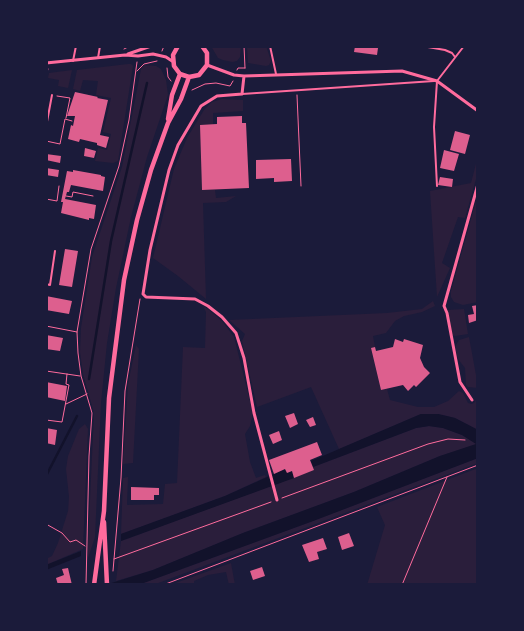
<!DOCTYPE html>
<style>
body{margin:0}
#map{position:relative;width:524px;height:631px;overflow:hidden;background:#1b1b3a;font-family:"Alegreya Sans",sans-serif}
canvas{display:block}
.frame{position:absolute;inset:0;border:48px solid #1b1b3a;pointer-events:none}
</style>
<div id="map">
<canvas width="524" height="631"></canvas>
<div class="frame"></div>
</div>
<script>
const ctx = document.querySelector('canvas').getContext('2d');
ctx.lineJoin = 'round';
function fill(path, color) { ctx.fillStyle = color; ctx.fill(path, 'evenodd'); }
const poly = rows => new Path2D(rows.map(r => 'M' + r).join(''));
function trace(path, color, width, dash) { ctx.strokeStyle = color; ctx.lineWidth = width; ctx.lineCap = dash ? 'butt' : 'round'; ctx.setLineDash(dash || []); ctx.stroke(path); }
const green = poly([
 [211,46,241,46,240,57,237,61,232,62,223,60,218,58],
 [247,46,266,46,271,61,269,65,266,66,248,63],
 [128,64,131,64,133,66,118,161,113,163,95,161,98,148,107,150,111,134,103,132,111,98,96,95,98,81,83,80,80,91,73,89,77,70],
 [144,65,156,66,161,69,166,80,168,95,147,157,131,217,116,288,107,343,101,403,95,537,88,558,88,543,94,413,83,374,80,352,81,328,92,257,122,167,141,69],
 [72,70,68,88,58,86,59,80,48,78,49,73],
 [222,99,243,100,243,111,213,113,213,125,200,125,202,190,215,190,216,198,236,196,226,202,203,203,206,299,178,276,153,258,174,169,187,138,204,110,212,102],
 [478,156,478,172,465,218,458,217,442,263,450,268,437,297,430,191,471,183],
 [478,194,478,302,463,305,454,302,451,297,451,291],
 [433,301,435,306,422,312,404,316,395,321,386,333,373,336,375,347,371,349,381,390,387,389,390,400,418,407,434,407,448,401,459,391,463,393,468,403,472,404,475,402,478,395,478,430,455,418,438,414,421,414,339,449,311,387,257,407,242,341,245,334,229,320,387,313,422,309],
 [203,306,208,309,222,321,234,337,253,413,250,426,245,434,250,462,256,478,265,475,266,477,225,496,121,534,123,478,128,477,127,505,163,504,165,484,177,483,183,347,205,348,206,312],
 [464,309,468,334,455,336,452,335,448,310],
 [469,337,478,386,478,388,468,387,466,385,465,368,458,359,455,347,459,340],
 [136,345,139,349,133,463,123,464,128,384],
 [85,424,88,429,83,549,46,565,46,559,52,556,58,543,68,511,69,497,66,469,68,456,79,429],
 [429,426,443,428,462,435,477,444,440,456,354,492,243,533,153,570,116,581,121,541,314,470,313,467,416,428],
 [478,458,478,463,337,516,153,585,138,585,313,521],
 [478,468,478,585,367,585,385,525,377,507],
 [231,563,235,585,229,585,226,572,208,575,194,581,194,585,170,585]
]);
const water = poly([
 [421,414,438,414,455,418,478,430,478,458,313,521,138,585,105,585,153,570,243,533,354,492,440,456,476,444,462,435,443,428,429,426,416,428,313,467,311,461],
 [285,469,287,473,292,471,294,478,121,541,121,534,225,496],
 [81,551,81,556,46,570,46,565]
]);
const stream = poly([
 [89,379,111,241,147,83],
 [46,476,77,416]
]);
const building = poly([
 [355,46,378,48,377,55,354,52],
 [75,92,98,97,97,98,108,100,100,135,109,137,106,148,97,145,97,143,80,139,79,142,68,139,71,125,73,126,75,116,67,116],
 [242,116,242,123,246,123,249,188,202,190,200,125,217,124,217,117],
 [455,131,470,135,465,154,450,150],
 [85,148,96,151,94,158,84,156],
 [444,150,459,154,454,171,440,168],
 [46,154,61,156,60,163,46,160],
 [291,159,292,181,274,182,274,178,256,179,256,160],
 [46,168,59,170,58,177,46,175],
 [73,170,101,175,101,176,105,177,103,191,71,185,69,192,67,192,65,199,96,205,94,219,89,218,89,220,61,213,63,202,61,202,67,171,73,172],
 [440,177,453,179,452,187,438,185],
 [65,249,78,251,72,287,59,285],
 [46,296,72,301,69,314,46,310],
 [478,305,478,320,469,323,468,315,474,314,472,306],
 [46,335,63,338,60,351,46,349],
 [395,339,403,342,404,339,423,345,420,358,424,367,430,373,416,387,414,385,408,391,403,385,381,390,371,348,375,347,376,351,393,347],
 [46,382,67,386,65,401,46,397],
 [294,413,298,424,290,428,285,416],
 [313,417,316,425,310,427,306,420],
 [46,428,57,430,55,445,46,443],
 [279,431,282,440,273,444,269,435],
 [317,442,322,455,310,460,314,470,294,478,292,471,287,473,285,469,274,474,269,460],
 [131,487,159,488,159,495,154,495,154,500,131,500],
 [349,533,354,546,342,550,338,537],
 [323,538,327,549,317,552,319,559,309,562,302,545],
 [262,567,265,576,253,580,250,571],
 [68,568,72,585,58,585,56,578,64,575,62,569]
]);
const path = poly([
 [244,46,245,68],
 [124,49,130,46],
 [162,51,164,46],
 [167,68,168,77,171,81],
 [237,70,238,68,245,68],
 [137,71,144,64,157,61],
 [46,76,48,69],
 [192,90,205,84,216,83,230,86,233,81],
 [297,95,301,186],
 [57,96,70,98,66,118],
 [46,141,60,144,65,119,72,121],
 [66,196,72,197,73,192,93,196],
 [46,199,57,201,59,186],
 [46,326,77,332],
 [46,371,80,376],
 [66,404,87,394],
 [46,420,62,422,69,385,66,384,67,374],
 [282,498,428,444,448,439,465,440],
 [46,524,62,533,70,542,76,540,85,546],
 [114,559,271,502],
 [113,571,121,478,125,391,140,299],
 [86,585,89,456,92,413,81,376,78,353,77,332,91,249,119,166,129,120,137,62],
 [163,585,478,465],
 [402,585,447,477]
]);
const service = poly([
 [270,46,276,74],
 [422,46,445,50,452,53,455,57],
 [98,58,100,46],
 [73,61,76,46],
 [242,94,434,81],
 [46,127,52,95],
 [437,186,434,127,437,81,464,46],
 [46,284,50,285,55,251]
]);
const minor = poly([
 [128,54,151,46],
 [46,63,125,55,138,56,153,54,166,57,172,61],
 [207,65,234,75,244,76,402,71,437,81,478,111],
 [244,76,242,94,217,96,201,106,178,145,169,170,150,250,143,294,146,297,195,299,208,306,222,317,236,333,244,358,254,413,277,500],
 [472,400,460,382,447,313,444,306,478,184]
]);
const tertiary = poly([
 [178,46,173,55,174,66,180,74,189,77,199,75,207,65,207,53,202,46],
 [168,119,172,95,180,74],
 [104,522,107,585],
 [94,585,104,511,109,398,124,280,137,220,151,170,168,123,181,99,189,77]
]);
fill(green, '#2a1e3b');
fill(water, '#12122b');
trace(stream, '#12122b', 2.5);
fill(building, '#dd5f8e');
trace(path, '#ff6b9d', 1);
trace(service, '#ff6b9d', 2);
trace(minor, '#ff6b9d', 3);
trace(tertiary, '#ff6b9d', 4.5);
</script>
